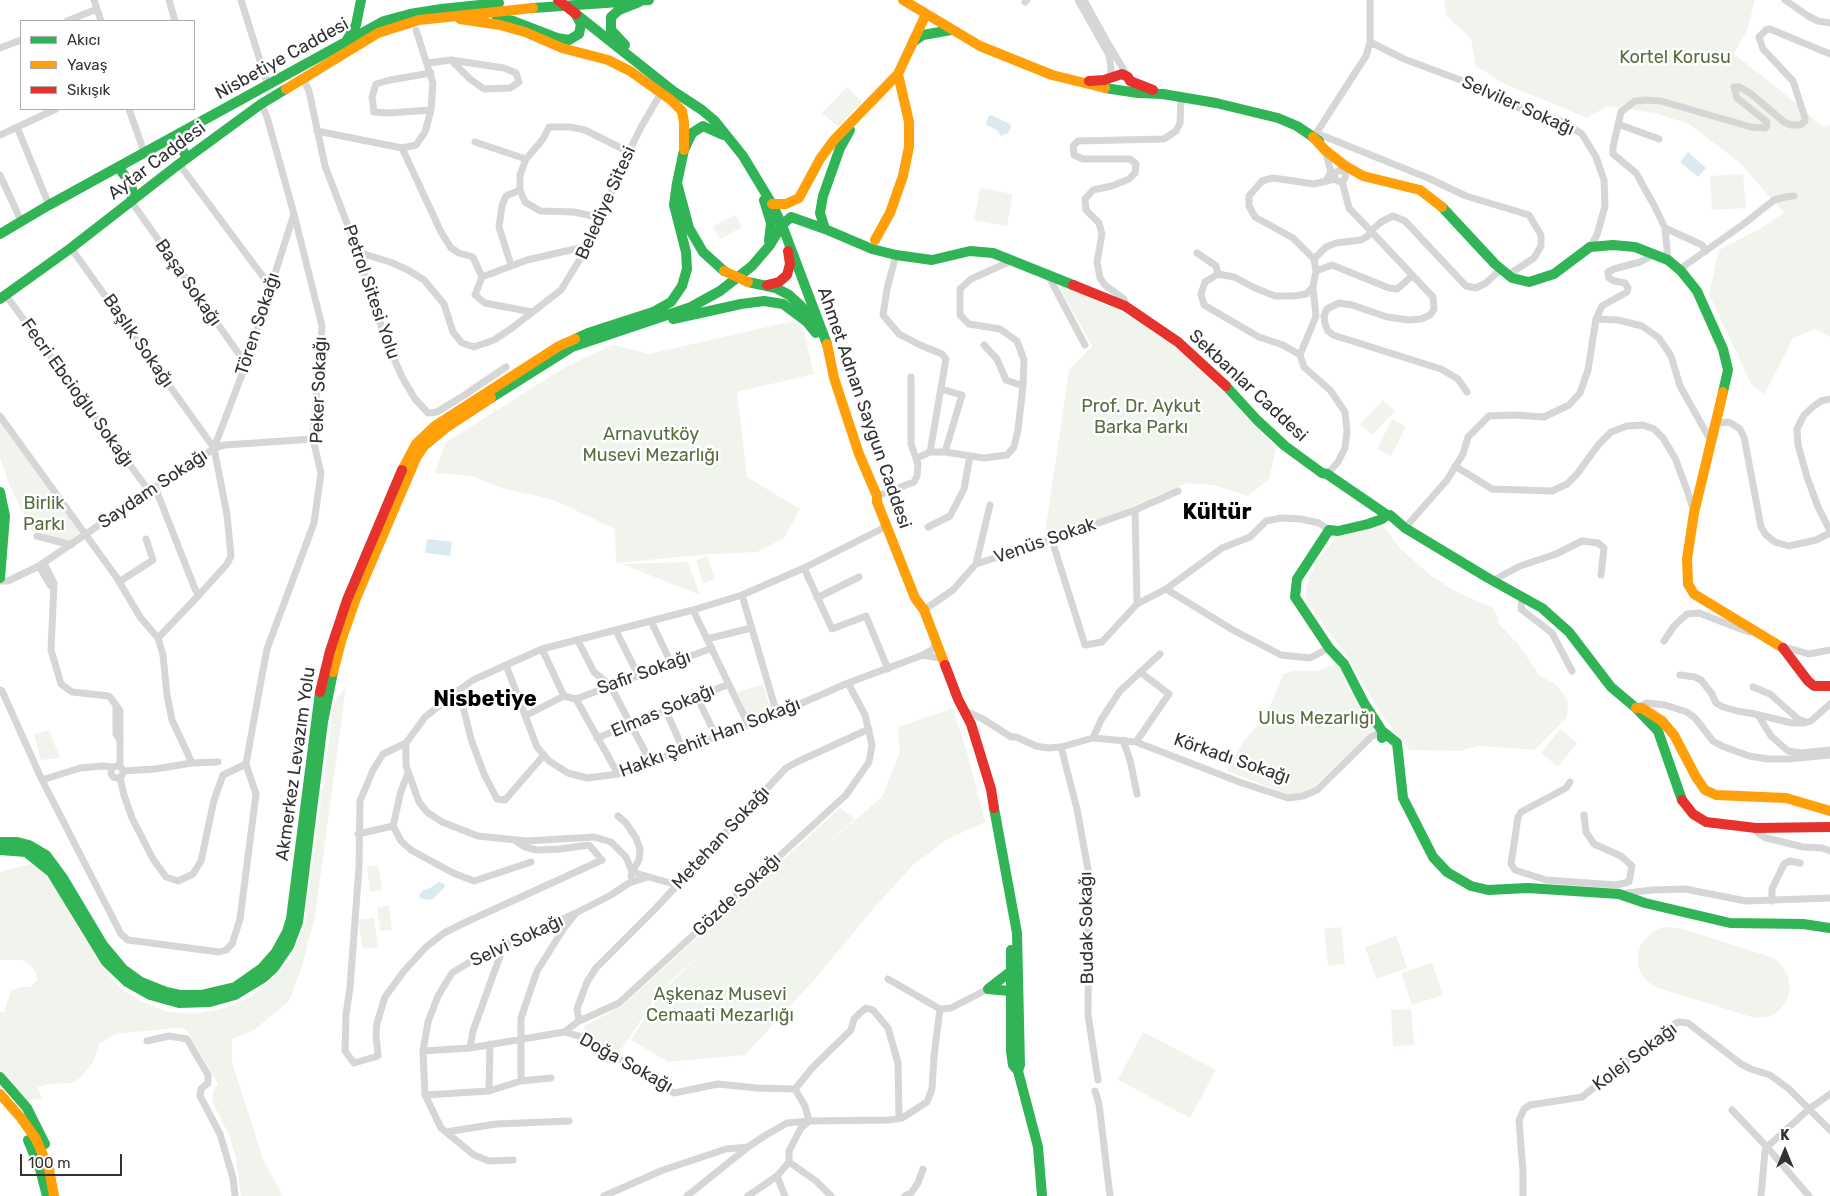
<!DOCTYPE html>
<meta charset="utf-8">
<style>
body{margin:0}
#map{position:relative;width:1830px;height:1196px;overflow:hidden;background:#fff;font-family:Rubik,sans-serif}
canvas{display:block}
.legend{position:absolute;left:20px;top:20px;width:175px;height:90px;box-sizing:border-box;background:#fff;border:1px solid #adadad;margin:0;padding:6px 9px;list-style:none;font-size:15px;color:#323232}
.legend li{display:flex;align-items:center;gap:10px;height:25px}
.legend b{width:25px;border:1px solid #adadad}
.north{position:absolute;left:1760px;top:1126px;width:50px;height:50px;-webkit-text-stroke:4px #fff;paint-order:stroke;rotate:0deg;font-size:14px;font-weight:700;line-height:20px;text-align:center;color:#323232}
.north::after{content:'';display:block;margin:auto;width:18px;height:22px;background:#323232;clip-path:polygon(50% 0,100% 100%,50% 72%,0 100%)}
.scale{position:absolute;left:20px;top:1154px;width:102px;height:22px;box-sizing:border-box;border:2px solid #323232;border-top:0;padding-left:6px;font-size:15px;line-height:18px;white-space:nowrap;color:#323232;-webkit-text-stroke:4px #fff;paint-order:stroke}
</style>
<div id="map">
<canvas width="1830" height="1196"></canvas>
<ul class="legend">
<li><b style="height:6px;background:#30b455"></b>Akıcı</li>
<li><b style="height:6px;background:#ff9f0a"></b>Yavaş</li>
<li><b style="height:6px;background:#e5322d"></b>Sıkışık</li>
</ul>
<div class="north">K</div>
<div class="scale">100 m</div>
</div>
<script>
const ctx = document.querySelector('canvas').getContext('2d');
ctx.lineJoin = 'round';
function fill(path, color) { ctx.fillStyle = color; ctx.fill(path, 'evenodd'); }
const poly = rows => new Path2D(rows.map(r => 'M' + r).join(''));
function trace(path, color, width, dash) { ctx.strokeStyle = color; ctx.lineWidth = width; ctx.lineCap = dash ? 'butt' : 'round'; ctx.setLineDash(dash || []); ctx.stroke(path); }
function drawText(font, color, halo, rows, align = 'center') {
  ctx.font = font + ' Rubik,sans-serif'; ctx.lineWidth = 5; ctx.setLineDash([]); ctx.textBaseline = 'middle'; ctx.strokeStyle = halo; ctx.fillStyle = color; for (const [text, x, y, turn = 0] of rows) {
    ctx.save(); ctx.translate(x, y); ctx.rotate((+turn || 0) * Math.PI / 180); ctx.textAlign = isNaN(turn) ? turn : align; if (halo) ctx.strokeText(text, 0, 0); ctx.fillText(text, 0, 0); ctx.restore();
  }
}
const green = poly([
 [1444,0,1755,0,1747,30,1734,54,1780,90,1823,127,1830,125,1830,337,1815,329,1793,338,1764,395,1751,384,1709,294,1719,250,1758,230,1784,213,1740,163,1689,124,1655,113,1607,106,1587,118,1503,83,1476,66,1471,39,1446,15],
 [847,87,862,102,838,127,822,113],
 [1743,174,1746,208,1712,210,1710,176],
 [980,188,1013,194,1007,226,974,220],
 [735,215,742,227,720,239,713,226],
 [1063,285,1130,316,1160,334,1194,360,1276,448,1269,479,1248,496,1213,485,1187,483,1112,515,1044,540,1069,370,1092,346,1060,289],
 [793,321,803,328,814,374,737,392,747,477,800,509,784,538,757,552,711,554,616,563,615,529,554,500,498,487,472,476,435,473,445,443,567,366,613,345,649,354],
 [1383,400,1395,411,1372,435,1360,424],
 [1392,419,1406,427,1391,456,1377,449],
 [0,421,80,533,70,541,33,533,10,487,0,458],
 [1380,522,1401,549,1430,575,1453,590,1493,608,1498,617,1499,624,1518,644,1540,676,1555,684,1563,693,1568,703,1567,717,1535,750,1478,746,1460,751,1409,750,1379,711,1351,663,1306,600,1306,591,1309,577,1319,559,1336,537,1342,532],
 [707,556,715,579,703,583,696,560],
 [688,562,700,595,622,564],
 [1337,663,1376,728,1307,793,1292,796,1227,771,1245,739,1267,715,1283,674,1293,671,1318,671],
 [763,684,771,712,749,719,737,692],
 [346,687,315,917,302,966,289,1001,254,1030,232,1039,232,1062,263,1159,283,1196,241,1196,236,1158,229,1135,212,1101,213,1092,218,1084,186,1029,176,1028,115,1034,99,1044,93,1062,81,1077,72,1083,49,1084,37,1087,43,1100,32,1099,27,1102,0,1073,0,1012,4,1012,11,991,20,987,30,987,37,981,36,972,30,965,23,960,0,960,0,872,30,864,36,864,44,870,101,965,118,986,140,1001,165,1011,193,1014,225,1008,250,997,271,980,289,961,304,928,334,701],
 [953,708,970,763,985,822,946,840,912,866,874,908,815,979,745,1055,668,1062,631,1040,663,990,714,941,662,989,618,1054,586,1037,584,1026,622,1006,840,808,855,819,805,863,882,797,900,752,898,727],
 [1560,729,1577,743,1558,767,1541,753],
 [49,730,60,758,41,760,34,734],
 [378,865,382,890,370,892,367,867],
 [389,905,392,930,380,931,377,907],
 [374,918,378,947,363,949,358,920],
 [1341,927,1345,964,1328,966,1324,929],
 [1664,927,1680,928,1774,958,1781,965,1788,976,1790,989,1786,1002,1779,1010,1771,1016,1755,1018,1655,987,1647,981,1641,973,1638,964,1638,955,1640,946,1648,936,1655,930],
 [1396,936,1407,968,1376,979,1365,947],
 [1432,963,1443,995,1412,1005,1401,973],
 [1411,1009,1414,1045,1393,1046,1391,1010],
 [1143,1032,1216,1070,1190,1118,1118,1080]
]);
const water = poly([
 [991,115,1010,124,1011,127,1008,133,1001,136,997,130,987,125,986,124,988,117],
 [1688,152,1706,168,1698,177,1680,162],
 [427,539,452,542,450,556,425,553],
 [439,882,445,884,444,888,433,899,427,900,420,898,419,895,422,891,430,888]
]);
const street = poly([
 [94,0,101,21],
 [169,0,175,21],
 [241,0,268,86],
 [1078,0,1109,55,1111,68,1110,77],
 [1084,0,1106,40,1128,77],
 [1785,0,1808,16,1818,21,1830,23],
 [1025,2,1027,0],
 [67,21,97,9],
 [1370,42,1404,59,1463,81,1510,105,1561,121,1582,134,1596,157,1604,180,1605,206,1597,235,1590,247],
 [0,48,21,40],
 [428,63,451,60,504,68,516,73,519,82,510,88,484,89,470,79,451,60],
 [431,73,390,80,376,84,372,97,374,112,389,113,431,110],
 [303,78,309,91,325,166,358,252,369,290,386,340,402,377,415,399,428,413,437,412,463,396,506,367],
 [129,109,144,152],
 [1618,124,1659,139],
 [17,127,49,205],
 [317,131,402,148,416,145,425,132,431,110,433,83,416,30],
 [1316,133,1428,178,1466,196,1529,215,1541,235,1541,246,1534,258,1508,275],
 [0,135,56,109],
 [1315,135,1366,56,1370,42,1370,0],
 [475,142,526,159],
 [402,148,441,232,451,248,459,253,473,257,482,277,475,295,485,303,532,312],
 [1325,150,1331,172,1326,181],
 [179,164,270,286],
 '1334.5 176a5.5 5.5 0 1 1 11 0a5.5 5.5 0 1 1-11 0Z',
 [0,175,21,221],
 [131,201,246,364],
 [601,218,574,212,540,211,525,202,520,190,520,175,526,159,543,139,549,127,570,127,585,130,629,152],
 [1665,228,1702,245,1706,251],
 [71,248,214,448,227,515,231,556,227,564,199,595,158,638],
 [358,252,390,262,408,270,424,280,444,304,453,332,462,343,474,347,494,340,512,328,561,290,588,246,629,152,640,129,661,93],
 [1197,253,1216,266,1218,274],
 [896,255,887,289,883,315,899,334,920,345,942,354,946,359,930,452],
 [1314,259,1326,247,1336,243,1361,240,1368,236,1371,231,1381,222,1393,216,1405,221,1466,286,1476,288,1486,283,1501,269],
 [1668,260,1665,228,1655,207,1636,173,1613,154,1613,147,1621,112,1635,101,1646,100,1661,101,1751,127,1765,128,1767,126,1767,122,1737,98,1734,87,1739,87,1750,93,1784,122,1791,125,1800,125,1805,121,1805,118,1793,81,1763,49,1759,37,1766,30,1770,29,1830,54],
 [511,265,499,227,502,206,506,196,520,190],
 [1680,269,1745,223,1774,200,1785,197,1794,196],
 [1316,271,1332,265,1389,288,1397,289,1412,276],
 [1048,275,1085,345],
 [482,277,527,260,588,246],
 [1313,287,1316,316,1300,355,1304,367,1330,390,1345,412,1347,431,1345,448,1338,462,1327,474],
 [5,294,149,491],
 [1125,306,1124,299,1105,285,1100,278,1097,262,1102,234,1099,223,1086,210,1085,199,1093,190,1112,186,1129,179,1135,173,1136,164,1130,159,1083,159,1074,155,1073,146,1078,141,1164,139,1176,131,1180,123,1181,97],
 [1324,316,1327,309,1339,303,1352,305,1387,317,1409,320,1421,319,1430,315,1434,309,1433,297,1349,208,1342,181],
 [1324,316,1325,324,1328,331,1333,335,1441,369,1458,379,1467,392],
 [1596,319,1602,306,1627,292,1628,288,1625,283,1614,281,1609,278,1608,272,1614,269,1640,262,1655,254],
 [984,345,997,359,1006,380,1023,386],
 [1300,355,1283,345,1259,337,1204,305,1201,294,1205,282,1218,274,1234,277,1255,288,1275,296,1294,296,1306,294,1313,287,1316,271,1314,259,1293,238,1255,217,1249,206,1249,196,1262,181,1273,178,1314,184,1335,179],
 [941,389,962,395,945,452],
 [1830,399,1821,401,1814,406,1804,415,1797,429,1798,445,1807,477,1818,507,1830,531],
 [0,416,117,578,140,617,158,638,163,655,167,695,172,720,192,763],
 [1715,423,1729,422,1740,429,1744,437,1761,527,1766,535,1775,542,1789,546,1816,540,1830,533],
 [214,448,246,364,294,214],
 [917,458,930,452,945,452,984,458,1007,455,1014,447,1018,430,1023,386,1024,360,1017,341,1000,329,969,324,960,315,960,289,971,279,1013,260],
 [1455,466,1492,489,1552,491,1567,484,1577,474,1599,444,1611,432,1627,426,1643,425,1654,429,1663,438,1675,458,1687,490,1694,512],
 [155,487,195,589,199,595],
 [877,496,914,482,917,476,918,464,911,444,911,377],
 [1135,510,1137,604],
 [928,527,950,516,964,489,970,456],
 [1405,528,1447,480,1463,454,1468,437,1489,416,1515,415,1544,417,1569,405,1580,393,1588,370,1596,319,1618,320,1642,326,1659,338,1671,356,1680,386,1711,441],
 [1050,534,1085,645,1102,642,1137,604,1166,589,1222,548,1250,537,1266,521,1281,518,1301,519,1319,523,1329,530],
 [37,536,71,545],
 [44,563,54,583,51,650,61,684,72,692,109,696,116,705,120,711,120,767],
 [976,564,990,505],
 [39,566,50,585,53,587],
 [804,568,832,629,866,616,888,669],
 [0,581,8,581,39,566,155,487,200,459,214,448,225,445,313,439],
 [1492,581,1520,566,1556,554,1582,541,1598,543,1604,548,1601,575],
 [119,582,153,560,146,539],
 [1166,589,1233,630,1281,655,1310,658,1329,648],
 [742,595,777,714],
 [1522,597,1521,609,1552,633,1572,671],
 [817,598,859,577],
 [693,610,748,724],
 [924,610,953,590,976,564,1051,540,1135,510,1178,491],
 [651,621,671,663],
 [616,631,638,675],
 [707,639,751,628],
 [578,641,594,672,610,685,651,763],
 [1664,641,1674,626,1687,614,1699,613,1738,628,1749,632,1755,632],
 [1781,646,1809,654,1830,650],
 [542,649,564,696,576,699,618,774],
 [923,655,944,659],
 [506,665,537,747,549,761,568,773,587,778,618,774,777,714,848,683,923,655,933,649,936,642],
 [1680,675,1695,677,1701,680,1712,694,1716,703,1723,707,1737,711,1755,714,1792,723,1804,723,1811,721,1830,704],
 [1753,687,1770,694,1798,719,1806,722],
 [0,690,2,691,42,780],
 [459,690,471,739,484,774,497,799,505,800,544,755],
 [697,697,716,736],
 [576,699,712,648],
 [116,705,116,734,120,740],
 [1638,707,1647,703,1665,705,1687,712,1695,718,1713,741,1722,746,1749,756,1768,759,1788,759,1830,755],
 [665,709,683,749],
 [963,710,983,719,1011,737,1016,737,1036,746,1048,748,1061,747,1093,738,1136,742,1242,783,1288,798,1303,796,1317,790,1371,737,1382,731],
 [1758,715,1771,736,1788,751,1801,753,1830,750],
 [525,716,564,696],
 [597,738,729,684],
 [1093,738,1101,720,1120,691,1160,654],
 [1123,740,1130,760,1137,794],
 [1136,742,1169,694,1140,672],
 [406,743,383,754,373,770,360,801,359,867,350,988,346,1014,345,1051,354,1063,378,1056,376,1035,377,1023,385,997,404,971,426,947,444,933,464,923,602,860,589,845,560,849,537,850,525,847,517,842],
 [1061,747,1077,809,1089,875,1088,1015,1098,1080],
 '111 772a6 6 0 1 1 12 0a6 6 0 1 1-12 0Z',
 [113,767,103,766,80,768,42,780,121,934,128,940,219,952,226,950,232,944,240,919,256,794,246,764,262,675,267,649,314,523,321,473,313,439,322,326,294,214,267,117,261,104],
 [123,771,155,769,192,763,218,762],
 [120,778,124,795,132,818,153,859,166,877,178,881,193,874,201,861,214,800,223,775,246,764],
 [1570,782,1566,788,1521,812,1518,817,1511,864,1515,870,1546,880,1617,885,1629,882,1632,866,1621,856,1594,844,1586,832,1584,815],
 [618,816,626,823,636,838,640,849,639,860,632,872,626,857,611,842,594,837,526,841,478,836,442,822,427,812,419,802,406,766,406,743,425,717,459,690,473,680,506,665,542,649,693,610,742,595,804,568,887,526],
 [393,826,401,791,408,773],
 [1756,828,1758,833,1766,838,1779,841,1803,847,1822,848,1830,851],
 [358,834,393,826,401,841,411,850,453,873,474,881,531,862],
 [631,876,632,872,677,885],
 [1620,894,1652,890,1685,889,1746,901,1830,898],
 [1772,901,1772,889,1784,864,1790,861,1800,863],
 [888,979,940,1009],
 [579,1021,577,1009,587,982,596,968,655,909,786,768,799,761,869,729],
 [564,1032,579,1021,619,1003,846,795,869,762,872,745,865,715,848,683],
 [147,1041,169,1036,187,1039,208,1075,208,1083,201,1089,200,1096,220,1134,233,1178,235,1196],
 [470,1048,473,1031,504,945],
 [423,1051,470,1048,564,1032,582,1037,603,1047,633,1069,674,1093,718,1084,757,1088,795,1089,805,1106,809,1121,787,1123,766,1135,748,1147,687,1196],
 [521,1081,521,1018,537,971,564,928,576,913],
 [795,1089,813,1067,851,1030,854,1019,860,1013,866,1008,873,1010,888,1028,898,1063,899,1118],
 [489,1091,490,1044],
 [1095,1091,1099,1104,1110,1196],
 [425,1095,489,1091,521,1081,551,1078],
 [1732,1110,1767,1147,1809,1196],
 [446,1132,496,1124,569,1121],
 [513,1160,489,1161,474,1155,441,1128,425,1095,423,1051,428,1022,438,996,452,973,478,957,576,913,611,895,629,883,648,877],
 [777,1176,785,1196],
 [604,1196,663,1170,726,1149,748,1147],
 [748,1196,777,1176,789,1162],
 [831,1196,816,1181,789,1162,789,1151,801,1128,809,1121,889,1120,902,1118,927,1102,932,1089,934,1056,940,1009,951,1008,988,989],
 [905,1196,911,1193,918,1183,923,1169],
 [1523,1196,1523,1172,1519,1120,1524,1109,1530,1105,1582,1097,1671,1026,1678,1022,1688,1023,1741,1064,1751,1069,1770,1075,1789,1089,1830,1130],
 [1761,1196,1765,1151,1767,1147,1809,1109,1830,1094]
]);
const fast = poly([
 [533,8,649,0],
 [576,14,673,91,702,110,715,121,743,156,772,204,782,225,827,344],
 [497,18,513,21,557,38,569,40,579,34,581,24,576,15],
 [913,42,923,35,951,30],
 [345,43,356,25,361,0],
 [625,45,611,30,611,17,619,10,639,2],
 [1105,88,1138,93,1163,94,1216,103,1278,118,1297,126,1319,141],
 [184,132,180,138,180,145,187,158],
 [723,135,703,126,692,133,684,150,677,183,689,228,703,252,724,271],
 [118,167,131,184,133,195,131,201],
 [764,200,771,223,769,241],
 [1442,207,1495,264,1512,278,1529,282,1554,274,1590,247,1613,245,1635,247,1668,260,1681,271,1697,291,1723,349,1728,370,1723,392],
 [825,229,820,213,823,196,840,148,850,130],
 [0,234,49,205,384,21,410,14,441,9,499,3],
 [748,282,776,288,789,295,802,307,811,321],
 [0,299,71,248,179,164,261,104,286,89],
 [673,319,741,304,764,301,783,304,807,322,816,333],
 [575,339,588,333,653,312,671,302,682,286,687,269,686,252,674,205,677,183],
 [1226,386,1257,420,1285,446,1322,473,1327,474,1387,515,1390,515,1405,528,1488,578,1542,608,1569,632,1611,687,1636,708,1658,731,1682,800],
 [491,398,572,347,691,307,720,291,752,266,770,245,782,225,791,217,825,229,872,249,896,255,932,260,970,251,993,253,1073,285],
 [0,492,5,516,0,578],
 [1382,731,1397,743,1403,798,1433,857,1447,872,1471,886,1488,890,1528,888,1619,894,1645,903,1730,923,1803,924,1830,928],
 [1382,738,1382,731,1364,703,1344,664,1329,648,1295,597,1297,579,1329,530,1338,531,1368,524,1382,519,1387,515],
 [994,808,1017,933,1020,1065,1018,1071],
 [0,842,17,842,29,845,46,855,63,878,103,945,123,969,141,982,166,992,180,995,201,995,235,987,262,968,276,952,287,932,291,919,320,692],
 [0,850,26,852,51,872,106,962,127,982,150,995,179,1003,210,1002,235,995,263,978,274,968,289,946,298,922,323,722,333,672],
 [1011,950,1011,1051,1013,1065,1018,1071,1038,1147,1042,1196],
 [1010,972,1018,981,1010,991,988,989,1010,972],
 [0,1077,27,1108,45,1144],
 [28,1140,40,1169,47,1196]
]);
const slow = poly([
 [903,0,980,46,1052,75,1105,88],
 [460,19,500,25,525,32,562,48,608,60,630,71,671,100,682,111,684,122,684,150],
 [286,89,378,33,419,20,533,8],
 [1313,137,1325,150,1344,165,1363,176,1420,190,1442,207],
 [772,204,786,204,799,198,820,159,834,140,898,74,926,14],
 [875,240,890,213,903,176,909,147,909,122,898,74],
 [827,344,834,378,859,454,877,496,877,502,915,598,924,610,945,665],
 [1723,392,1694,513,1687,559,1688,584,1694,594,1783,648],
 [402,470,416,444,435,426,559,346,575,339],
 [333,672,342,638,356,598,416,458,424,446,447,427,491,398],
 [1636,708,1642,708,1662,721,1674,735,1696,777,1705,790,1716,795,1786,798,1830,811],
 [0,1094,21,1118,36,1139,49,1169,54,1196]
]);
const jam = poly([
 [1089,81,1104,80,1122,74,1128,77,1130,81,1153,90],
 [767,285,779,282,787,275,790,264,788,251],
 [1073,285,1125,306,1178,342,1226,386],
 [1783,648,1808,681,1814,686,1830,686],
 [945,665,958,699,971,724,991,789,994,808],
 [320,692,330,651,347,600,402,470],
 [1682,800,1693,814,1706,822,1756,828,1830,827]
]);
const slowBridge = poly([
 [724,271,748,282]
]);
const jamBridge = poly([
 [558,0,576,14]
]);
const parkNames = [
 ["Kortel Korusu",1675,58],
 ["Prof. Dr. Aykut",1141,407],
 ["Barka Parkı",1141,428],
 ["Arnavutköy",651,435],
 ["Musevi Mezarlığı",651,456],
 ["Birlik",44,504],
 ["Parkı",44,525],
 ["Ulus Mezarlığı",1316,719],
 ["Aşkenaz Musevi",720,995],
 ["Cemaati Mezarlığı",720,1016]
];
const streetNames = [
 ["Nisbetiye Caddesi",282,59,-29],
 ["Selviler Sokağı",1518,106,24],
 ["Aytar Caddesi",157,161,-37],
 ["Belediye Sitesi",606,203,-66],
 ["Başa Sokağı",188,283,55],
 ["Petrol Sitesi Yolu",371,292,71],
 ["Tören Sokağı",258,324,-72],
 ["Başlık Sokağı",138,341,55],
 ["Sekbanlar Caddesi",1248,386,43],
 ["Peker Sokağı",319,390,-88],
 ["Fecri Ebcioğlu Sokağı",77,393,54],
 ["Ahmet Adnan Saygun Caddesi",864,408,71],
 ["Saydam Sokağı",153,489,-34],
 ["Venüs Sokak",1045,541,-19],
 ["Safir Sokağı",644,673,-20],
 ["Elmas Sokağı",663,711,-23],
 ["Hakkı Şehit Han Sokağı",710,738,-21],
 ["Körkadı Sokağı",1232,759,19],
 ["Akmerkez Levazım Yolu",296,764,-82],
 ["Metehan Sokağı",721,838,-47],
 ["Gözde Sokağı",737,895,-43],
 ["Budak Sokağı",1087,928,-91],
 ["Selvi Sokağı",517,941,-25],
 ["Kolej Sokağı",1635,1057,-37],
 ["Doğa Sokağı",626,1063,29]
];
const districtNames = [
 ["Kültür",1217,513],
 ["Nisbetiye",485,700]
];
fill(green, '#f1f4ed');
fill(water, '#dbeaf0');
trace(street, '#d6d6d6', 7);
trace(fast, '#30b455', 10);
trace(slow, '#ff9f0a', 10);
trace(jam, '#e5322d', 10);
trace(slowBridge, '#ff9f0a', 10);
trace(jamBridge, '#e5322d', 10);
drawText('18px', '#586d40', '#fff', parkNames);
drawText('18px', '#323232', '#fff', streetNames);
drawText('bold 22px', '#000', '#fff', districtNames);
</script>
